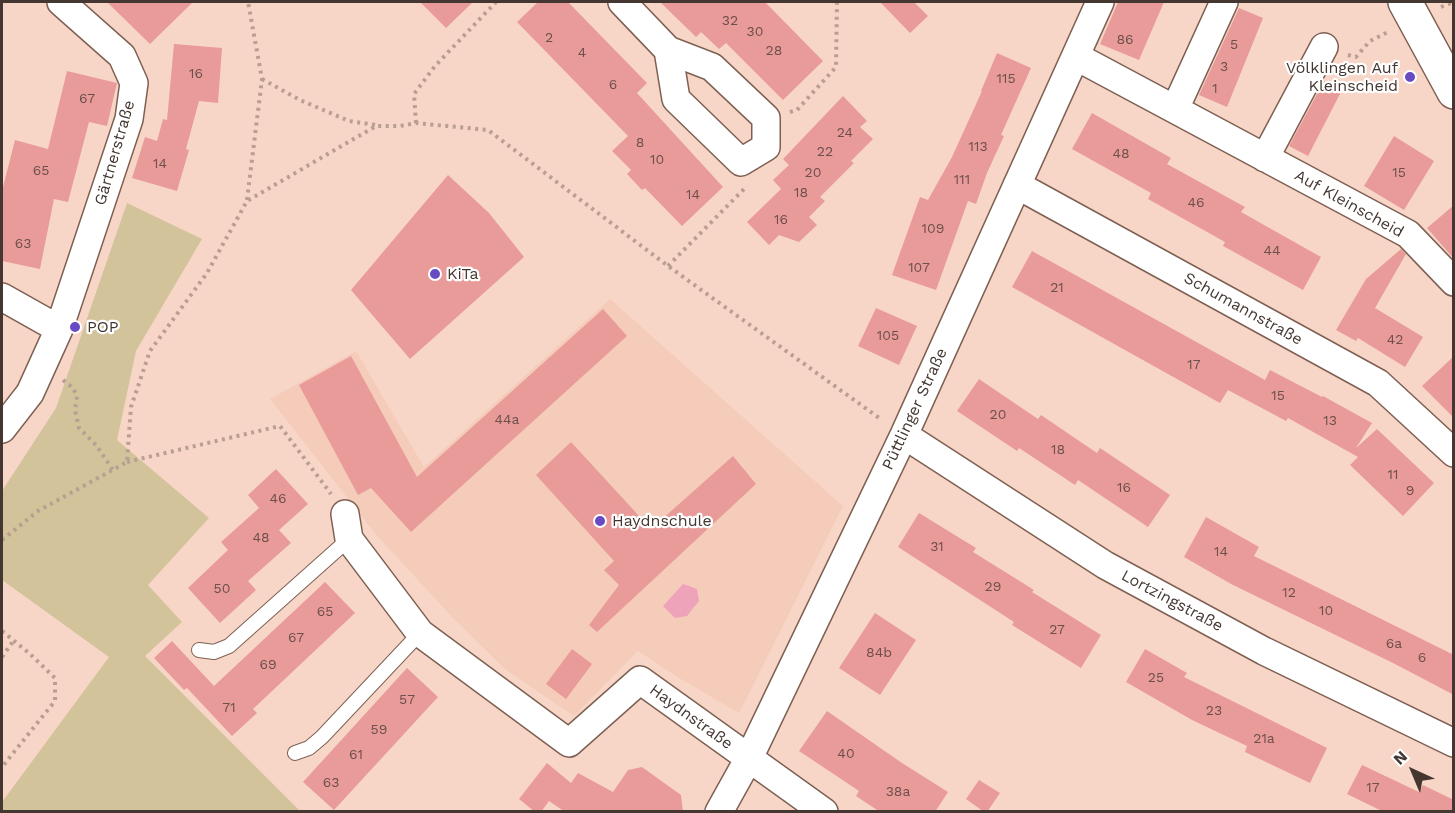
<!DOCTYPE html>
<meta charset="utf-8">
<style>
body{margin:0}
#map{position:relative;width:1455px;height:813px;overflow:hidden;background:#f8d6c7;font-family:"Work Sans",sans-serif}
canvas{display:block}
.frame{position:absolute;inset:0;border:3px solid #443731;pointer-events:none}
.north{position:absolute;left:1383px;top:741px;width:60px;height:60px;-webkit-text-stroke:4px #fff;paint-order:stroke;rotate:316deg;font-size:16px;font-weight:700;line-height:24px;text-align:center;color:#443731}
.north::after{content:'';display:block;margin:auto;width:21px;height:27px;background:#443731;clip-path:polygon(50% 0,100% 100%,50% 72%,0 100%)}
</style>
<div id="map">
<canvas width="1455" height="813"></canvas>
<div class="frame"></div>
<div class="north">N</div>
</div>
<script>
const ctx = document.querySelector('canvas').getContext('2d');
ctx.lineJoin = 'round';
function fill(path, color) { ctx.fillStyle = color; ctx.fill(path, 'evenodd'); }
const poly = rows => new Path2D(rows.map(r => 'M' + r).join(''));
function trace(path, color, width, dash) { ctx.strokeStyle = color; ctx.lineWidth = width; ctx.lineCap = dash ? 'butt' : 'round'; ctx.setLineDash(dash || []); ctx.stroke(path); }
function drawText(font, color, halo, rows, align = 'center') {
  ctx.font = font + ' "Work Sans",sans-serif'; ctx.lineWidth = 4.5; ctx.setLineDash([]); ctx.textBaseline = 'middle'; ctx.strokeStyle = halo; ctx.fillStyle = color; for (const [text, x, y, turn = 0] of rows) {
    ctx.save(); ctx.translate(x, y); ctx.rotate((+turn || 0) * Math.PI / 180); ctx.textAlign = isNaN(turn) ? turn : align; if (halo) ctx.strokeText(text, 0, 0); ctx.fillText(text, 0, 0); ctx.restore();
  }
}
const built = poly([
 [610,299,843,506,739,713,676,676,638,651,574,716,506,670,454,619,378,537,270,399,356,351,424,467]
]);
const green = poly([
 [127,203,202,239,136,351,117,440,209,518,148,585,182,622,145,656,300,811,2,811,2,802,109,657,2,580,2,491,56,408]
]);
const water = poly([
 [683,584,697,589,699,601,687,616,675,618,663,606]
]);
const building = poly([
 [107,2,193,2,150,44],
 [420,2,473,2,446,28],
 [538,2,568,2,647,83,637,93,723,187,682,226,645,188,642,190,627,174,631,170,612,151,628,136,517,22],
 [660,2,765,2,823,61,783,100,726,43,719,49,701,32,696,37],
 [880,2,914,2,928,16,910,33],
 [1118,2,1164,2,1139,60,1100,44],
 [1239,8,1263,18,1227,107,1199,95],
 [174,44,222,48,218,103,199,101,186,149,189,150,177,191,132,178,145,137,157,141,163,119,167,120],
 [997,53,1031,68,1001,135,1004,136,987,173,976,204,968,201,936,290,892,275,920,197,928,200,952,157,982,91,981,91],
 [67,71,117,83,107,126,89,122,68,202,54,199,40,269,2,261,2,191,15,140,48,149],
 [1324,81,1342,90,1308,156,1289,146],
 [843,96,867,121,860,127,873,139,851,161,854,163,820,197,825,201,809,217,817,225,799,242,779,235,769,245,747,222,781,189,773,180,789,165,783,159],
 [1092,113,1171,158,1167,164,1245,207,1241,212,1321,257,1303,290,1223,246,1225,242,1148,199,1151,193,1072,149],
 [1394,136,1434,161,1404,210,1364,186],
 [448,175,489,213,524,257,410,359,351,290],
 [1454,205,1454,259,1427,228],
 [1401,249,1406,254,1375,308,1423,337,1405,367,1358,338,1356,341,1336,330,1366,279],
 [1032,251,1265,380,1270,370,1322,397,1323,396,1372,423,1356,448,1377,429,1434,483,1403,516,1350,465,1358,457,1288,418,1286,421,1228,390,1220,403,1012,287],
 [876,308,917,326,899,365,858,346],
 [603,309,627,336,411,532,371,488,358,495,299,385,351,356,417,477],
 [1454,356,1454,418,1422,386],
 [979,379,1038,419,1041,415,1097,453,1100,448,1170,495,1148,527,1078,480,1075,485,1019,448,1017,451,957,411],
 [571,442,651,529,733,456,756,484,597,632,589,625,619,585,604,570,614,561,536,475],
 [276,469,308,504,279,530,291,543,248,581,256,590,220,623,188,588,228,550,221,542,259,508,248,495],
 [919,513,976,548,973,552,1034,590,1032,592,1101,635,1081,668,1012,625,1014,622,898,547],
 [1206,517,1259,547,1254,556,1454,655,1454,695,1395,664,1231,584,1184,557],
 [325,582,355,613,253,709,257,713,232,736,187,688,184,690,154,658,172,641,214,686],
 [875,613,916,640,880,695,839,668],
 [572,649,592,664,566,699,546,684],
 [1145,649,1187,673,1184,677,1327,748,1310,783,1245,752,1247,746,1192,720,1126,682],
 [407,668,438,697,334,810,303,782],
 [827,711,902,763,948,792,935,812,880,812,856,796,859,791,799,751],
 [547,763,571,783,578,773,613,792,628,770,642,767,681,795,683,812,565,812,549,801,541,812,535,812,519,799],
 [1362,765,1419,792,1423,785,1454,800,1454,812,1384,812,1347,794],
 [979,780,1000,793,987,812,984,812,966,799]
]);
const path = poly([
 [1441,7,1454,2],
 [1348,55,1356,57,1370,41,1388,32],
 [262,79,300,100,349,121,376,125],
 [790,112,797,110,836,67,837,2],
 [416,123,414,94,435,66,496,2],
 [247,200,262,79,248,2],
 [668,266,746,187],
 [63,380,73,388,77,396,75,410,79,428,96,445,113,470],
 [127,462,280,426,331,494],
 [2,540,38,511,127,462,131,407,150,351,207,273,247,201,376,126,400,126,416,123,488,130,668,266,882,420],
 [2,631,29,653,55,678,55,701,2,767],
 [2,657,14,640]
]);
const lane = poly([
 [199,650,214,652,229,646,349,539],
 [295,753,309,748,322,737,420,633]
]);
const street = poly([
 [622,2,668,50,712,67,766,118,766,147,741,162,676,99,668,50],
 [1077,57,1408,234,1454,282],
 [1175,109,1224,2],
 [1265,158,1324,47],
 [1017,185,1378,383,1454,453],
 [2,297,59,329],
 [2,429,30,393,59,329,129,119,134,83,122,56,61,2],
 [904,435,1105,565,1264,651,1454,743],
 [345,514,349,539,420,633,569,743,640,680,824,812],
 [719,812,749,758,904,435,1100,2]
]);
const secondary = poly([
 [1405,2,1454,92]
]);
const markers = [
 [1410,77,6,"#684ac3"],
 [435,274,6,"#684ac3"],
 [75,327,6,"#684ac3"],
 [600,521,6,"#684ac3"]
];
const numberNames = [
 ["32",730,21],
 ["30",755,32],
 ["2",549,38],
 ["86",1125,40],
 ["5",1234,45],
 ["28",774,51],
 ["4",582,53],
 ["3",1224,67],
 ["16",196,74],
 ["115",1006,79],
 ["6",613,85],
 ["1",1215,89],
 ["67",87,99],
 ["24",845,133],
 ["8",640,143],
 ["113",978,147],
 ["22",825,152],
 ["48",1121,154],
 ["10",657,160],
 ["14",160,164],
 ["65",41,171],
 ["20",813,173],
 ["15",1399,173],
 ["111",962,180],
 ["18",801,193],
 ["14",693,195],
 ["46",1196,203],
 ["16",781,220],
 ["109",933,229],
 ["63",23,244],
 ["44",1272,251],
 ["107",919,268],
 ["21",1057,288],
 ["105",888,336],
 ["42",1395,340],
 ["17",1194,365],
 ["15",1278,396],
 ["20",998,415],
 ["44a",507,420],
 ["13",1330,421],
 ["18",1058,450],
 ["11",1393,475],
 ["16",1124,488],
 ["9",1410,491],
 ["46",278,499],
 ["48",261,538],
 ["31",937,547],
 ["14",1221,552],
 ["29",993,587],
 ["50",222,589],
 ["12",1289,593],
 ["10",1326,611],
 ["65",325,612],
 ["27",1057,630],
 ["67",296,638],
 ["6a",1394,644],
 ["84b",879,653],
 ["6",1422,658],
 ["69",268,665],
 ["25",1156,678],
 ["57",407,700],
 ["71",229,708],
 ["23",1214,711],
 ["59",379,730],
 ["21a",1264,739],
 ["40",846,754],
 ["61",356,755],
 ["63",331,783],
 ["17",1373,788],
 ["38a",898,792]
];
const poiNames = [
 ["Völklingen Auf",1398,68,"right"],
 ["Kleinscheid",1398,86,"right"],
 ["KiTa",447,274],
 ["POP",87,327],
 ["Haydnschule",612,521]
];
const streetNames = [
 ["Gärtnerstraße",115,153,-74],
 ["Auf Kleinscheid",1349,204,29],
 ["Schumannstraße",1243,309,29],
 ["Püttlinger Straße",915,409,-65],
 ["Lortzingstraße",1172,601,28],
 ["Haydnstraße",691,717,36]
];
fill(built, '#f5cbb9');
fill(green, '#d2c39b');
fill(water, '#eea3bb');
fill(building, '#e99b99');
trace(lane, '#7e6053', 16);
trace(street, '#7e6053', 30);
trace(secondary, '#7e6053', 36);
trace(path, '#b99e92', 4, [3, 4.5]);
trace(lane, '#fff', 14);
trace(street, '#fff', 27);
trace(secondary, '#fff', 33);
for (const [x, y, r, color] of markers) { const dot = new Path2D(); dot.arc(x, y, r, 0, 2 * Math.PI); ctx.fillStyle = color; ctx.fill(dot); trace(dot, '#fff', 2); }
drawText('14px', '#6d504b', null, numberNames);
drawText('16px', '#443731', '#fff', poiNames, 'left');
drawText('16px', '#443731', '#fff', streetNames);
</script>
